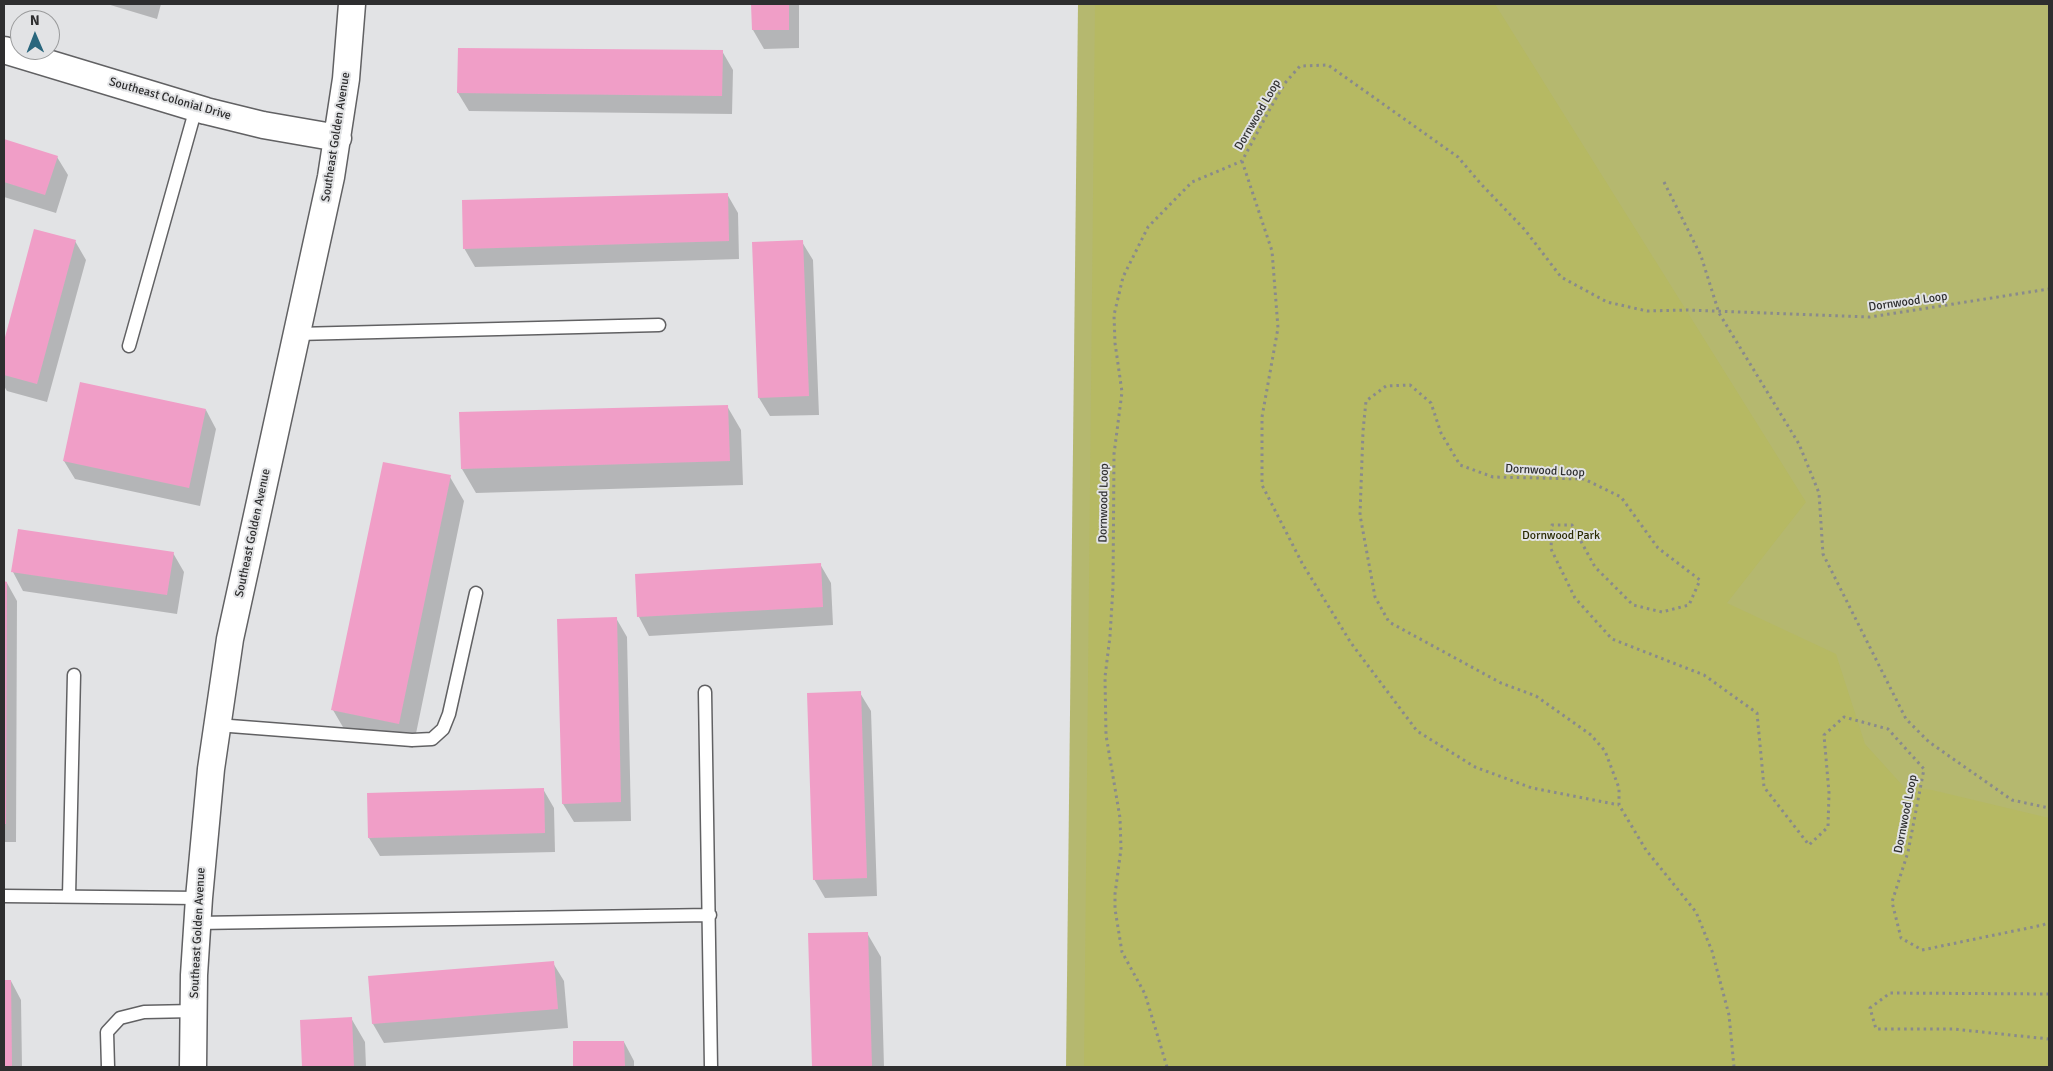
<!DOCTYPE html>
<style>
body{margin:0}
#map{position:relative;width:2053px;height:1071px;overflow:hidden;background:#e2e3e5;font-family:Signika,sans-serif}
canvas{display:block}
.frame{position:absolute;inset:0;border:5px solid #2e2e2f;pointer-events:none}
.north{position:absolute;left:10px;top:10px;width:50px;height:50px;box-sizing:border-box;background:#e2e3e5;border:1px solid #9a9b9c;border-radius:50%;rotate:359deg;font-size:14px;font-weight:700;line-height:20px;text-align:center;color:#2e2e2f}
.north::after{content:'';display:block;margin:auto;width:18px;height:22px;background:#29667d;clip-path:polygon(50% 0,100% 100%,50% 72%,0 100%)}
</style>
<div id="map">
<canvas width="2053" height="1071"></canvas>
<div class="frame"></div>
<div class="north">N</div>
</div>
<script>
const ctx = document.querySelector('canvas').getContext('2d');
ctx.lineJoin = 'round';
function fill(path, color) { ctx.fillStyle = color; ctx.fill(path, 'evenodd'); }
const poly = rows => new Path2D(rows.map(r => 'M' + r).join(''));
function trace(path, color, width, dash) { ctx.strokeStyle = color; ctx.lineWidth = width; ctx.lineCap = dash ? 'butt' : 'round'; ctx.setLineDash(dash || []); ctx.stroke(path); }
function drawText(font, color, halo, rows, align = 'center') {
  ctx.font = font + ' Signika,sans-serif'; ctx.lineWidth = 4; ctx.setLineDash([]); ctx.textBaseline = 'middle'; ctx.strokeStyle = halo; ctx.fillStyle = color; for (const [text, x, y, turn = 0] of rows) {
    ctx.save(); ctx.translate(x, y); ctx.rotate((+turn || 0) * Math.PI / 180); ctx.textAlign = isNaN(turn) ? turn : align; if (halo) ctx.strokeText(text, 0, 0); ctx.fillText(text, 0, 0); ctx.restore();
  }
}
const green = poly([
 [1078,4,2049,4,2049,1067,1066,1067]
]);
const forest = poly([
 [1095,4,1495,4,1806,502,1727,603,1836,654,1865,744,1904,787,1932,790,2049,818,2049,1067,1084,1067]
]);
const shadow = poly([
 [107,4,161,4,157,19],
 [753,4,799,4,799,48,764,49,753,30],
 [722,51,733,70,732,114,469,111,458,93],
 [4,141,57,157,68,175,56,213,4,197],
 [727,194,738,213,739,259,475,267,464,248],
 [35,230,75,241,86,260,47,402,7,391,4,386,4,345],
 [802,242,813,260,819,415,770,416,759,398],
 [727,406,741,430,743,485,476,493,462,469],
 [206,410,216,429,200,506,75,479,64,461],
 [450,477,464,501,413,748,347,734,333,710],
 [173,553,184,572,177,614,23,591,13,572],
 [820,564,831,583,833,625,649,636,639,617,636,575],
 [4,583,7,583,17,601,16,842,4,842],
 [616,618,627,637,631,821,574,822,563,804],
 [860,693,871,711,877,896,825,898,814,879],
 [543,789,554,808,555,852,380,856,369,838],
 [867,933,881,957,884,1067,813,1067,809,935],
 [553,963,564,981,568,1028,384,1043,373,1024,370,977],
 [4,981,11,981,21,1000,22,1067,4,1067],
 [351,1018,365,1042,366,1067,303,1067,301,1021],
 [574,1042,624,1042,634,1061,634,1067,575,1067]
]);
const building = poly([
 [751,4,789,4,789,30,752,30],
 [458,48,723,50,722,96,457,93],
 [4,139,58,156,45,195,4,182],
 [728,193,729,241,463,249,462,200],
 [34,229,76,240,37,384,4,375,4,341],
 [803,240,809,396,758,398,752,242],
 [80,382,206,409,189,488,63,461],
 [728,405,730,461,461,469,459,412],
 [383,462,451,475,399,724,331,710],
 [18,529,174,552,167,595,11,572],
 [821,563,823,607,637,617,635,574],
 [4,581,7,582,6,824,4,824],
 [617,617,621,802,562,804,557,619],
 [861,691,867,878,813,880,807,693],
 [544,788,545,833,368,838,367,793],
 [868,932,872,1067,812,1067,808,933],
 [554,961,558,1009,372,1024,368,976],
 [4,980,11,980,12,1067,4,1067],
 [352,1017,354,1067,302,1067,300,1020],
 [573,1041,624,1041,625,1067,573,1067]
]);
const path = poly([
 [1242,161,1272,251,1278,328,1262,417,1262,485,1302,563,1351,643,1417,731,1475,767,1532,788,1619,805],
 [1664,182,1701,256,1719,313,1799,444,1819,493,1823,554,1906,719,1929,742,2012,800,2049,808],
 [2049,994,1890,993,1870,1008,1876,1029,1953,1029,2049,1039],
 [1167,1067,1145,994,1122,952,1115,909,1115,894,1121,849,1120,818,1106,735,1105,677,1110,636,1113,587,1114,454,1122,392,1115,343,1114,315,1123,277,1148,227,1192,182,1242,161,1271,107,1285,83,1300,66,1328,65,1458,157,1481,184,1525,230,1561,277,1607,302,1647,311,1687,310,1870,317,2049,289],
 [1734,1067,1729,1015,1712,951,1696,912,1646,850,1619,805,1619,788,1605,751,1591,735,1536,696,1501,683,1389,622,1375,597,1360,515,1363,431,1366,401,1386,386,1410,385,1431,403,1441,433,1460,465,1493,477,1584,479,1621,497,1658,548,1700,580,1689,605,1662,612,1633,605,1595,567,1572,525,1552,525,1551,549,1575,598,1612,639,1704,675,1757,713,1764,787,1809,845,1828,827,1829,793,1824,735,1844,717,1888,729,1924,769,1908,852,1892,902,1901,938,1922,950,2043,925,2049,922]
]);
const lane = poly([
 [297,334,659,325],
 [129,346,196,108],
 [705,692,711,1067],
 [217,725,412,740,432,739,443,729,449,714,476,593],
 [4,896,199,898],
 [69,896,74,675],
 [197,923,710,915],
 [108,1067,107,1032,120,1018,144,1012,194,1011]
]);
const street = poly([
 [4,50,206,111,263,125,338,138],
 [193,1067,194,975,199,898,211,769,230,639,331,177,346,79,352,4]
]);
const streetNames = [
 ["Southeast Colonial Drive",170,99,16],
 ["Dornwood Loop",1258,115,-60],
 ["Southeast Golden Avenue",336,137,-81],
 ["Dornwood Loop",1908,302,-8],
 ["Dornwood Loop",1545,471,3],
 ["Dornwood Loop",1104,503,-89],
 ["Southeast Golden Avenue",253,533,-78],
 ["Dornwood Loop",1906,814,-79],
 ["Southeast Golden Avenue",198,933,-87]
];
const parkNames = [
 ["Dornwood Park",1561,536]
];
fill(green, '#b5b86f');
fill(forest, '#b6b963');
fill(shadow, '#0003');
fill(building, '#f09ec7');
trace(lane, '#616163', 15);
trace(street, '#616163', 29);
trace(path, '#898a8c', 3, [2.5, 4]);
trace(lane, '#fff', 12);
trace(street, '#fff', 26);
drawText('12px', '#2e2e2f', '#e2e3e5', streetNames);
drawText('12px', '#2b2b05', '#e2e3e5', parkNames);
</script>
